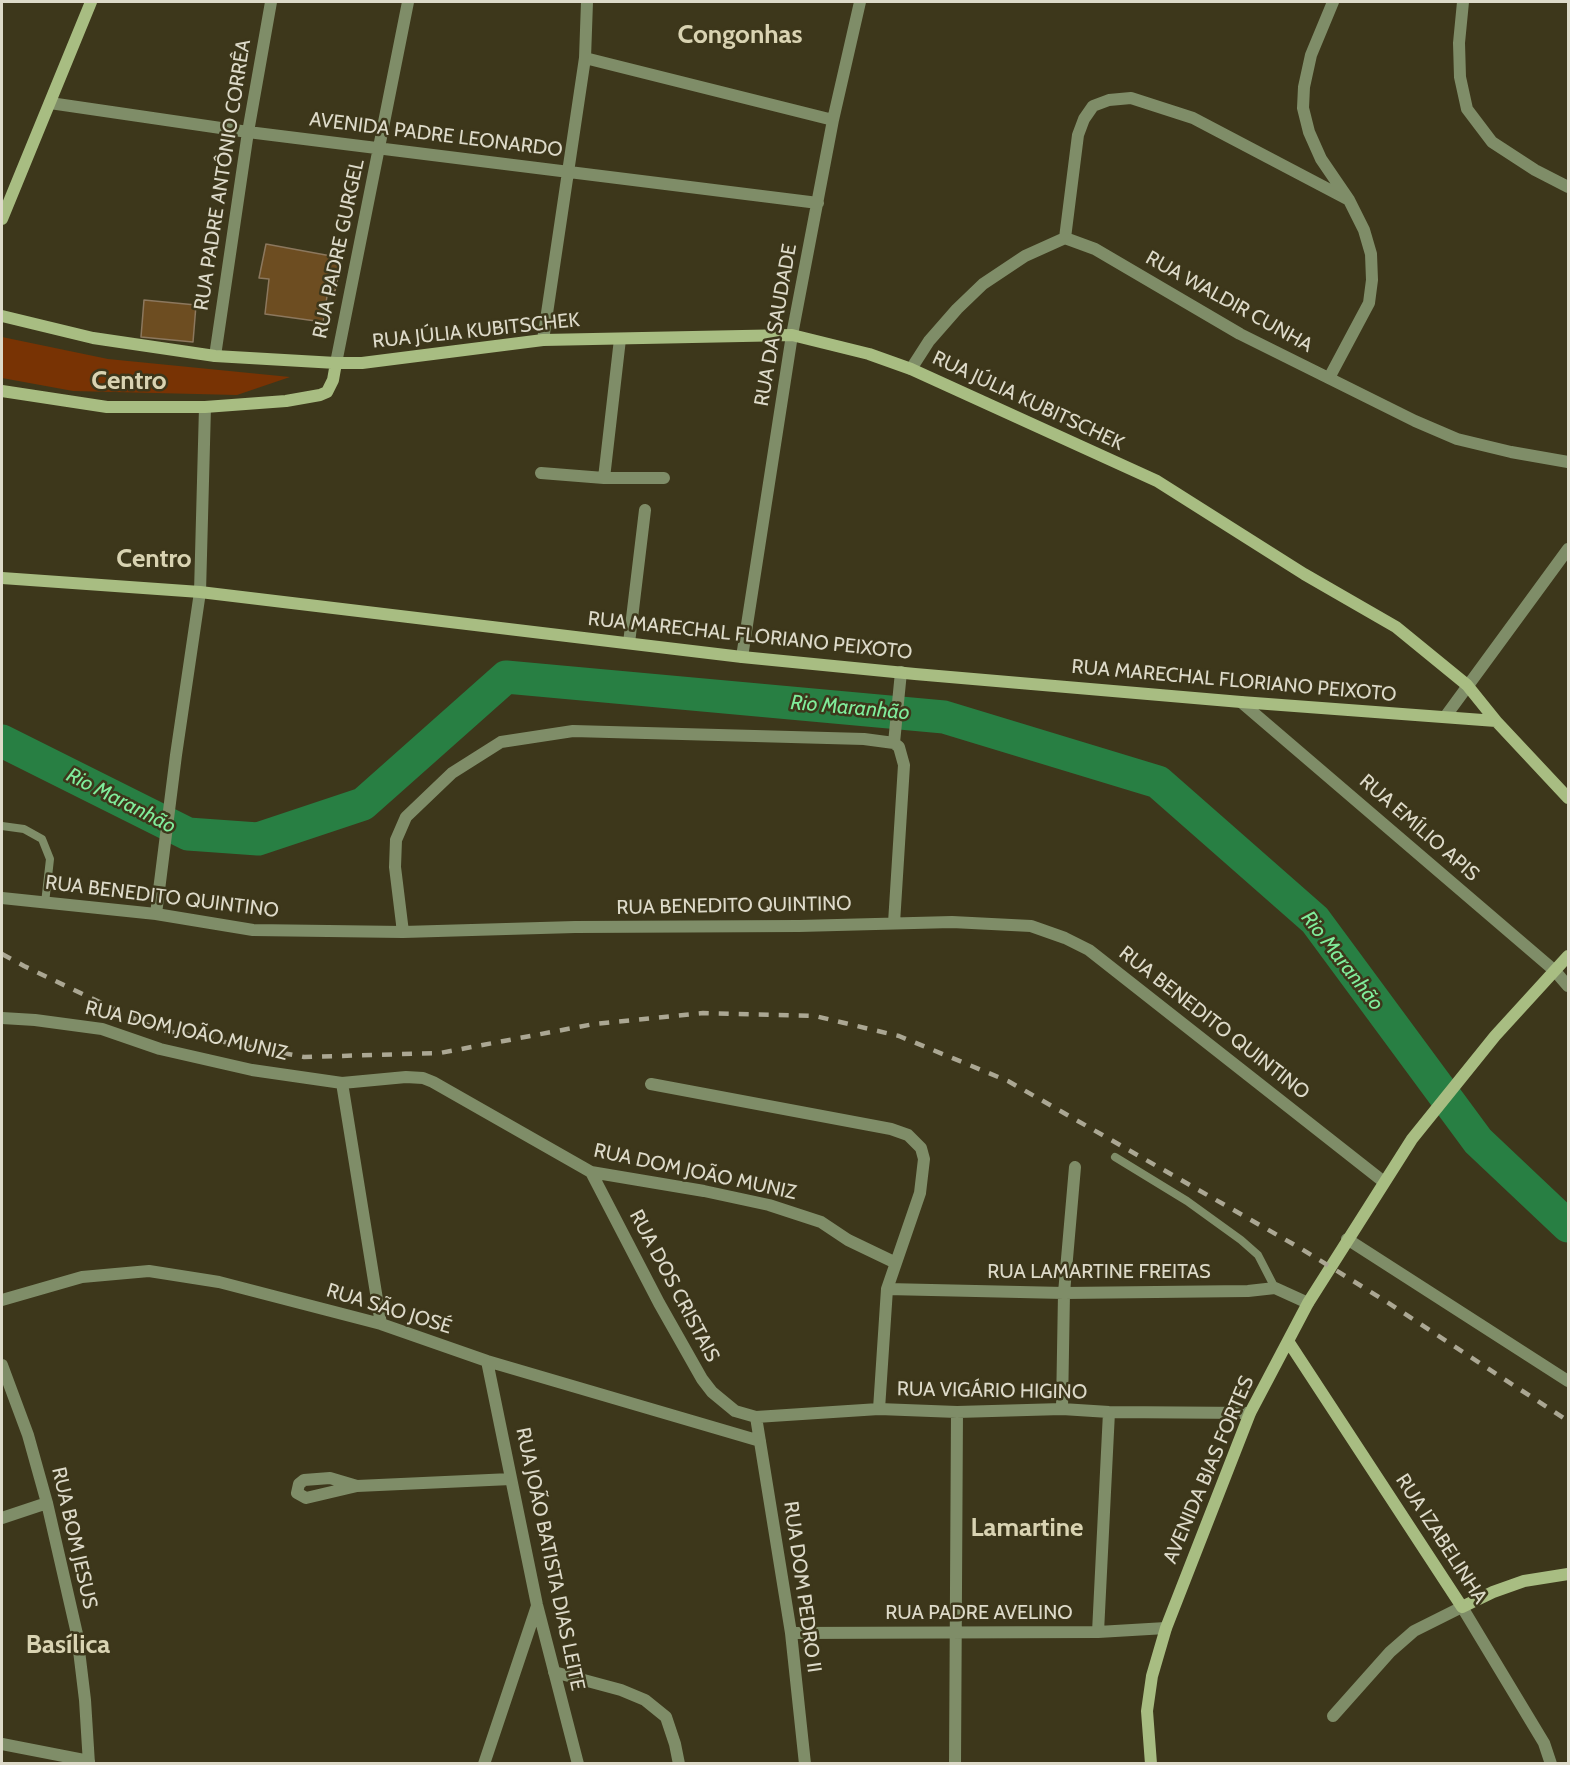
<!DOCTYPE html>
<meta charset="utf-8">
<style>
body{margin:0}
#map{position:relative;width:1570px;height:1765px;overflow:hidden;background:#3d371b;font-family:Cabin,sans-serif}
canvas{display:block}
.frame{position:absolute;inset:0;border:3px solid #dddac9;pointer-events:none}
</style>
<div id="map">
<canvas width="1570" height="1765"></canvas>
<div class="frame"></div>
</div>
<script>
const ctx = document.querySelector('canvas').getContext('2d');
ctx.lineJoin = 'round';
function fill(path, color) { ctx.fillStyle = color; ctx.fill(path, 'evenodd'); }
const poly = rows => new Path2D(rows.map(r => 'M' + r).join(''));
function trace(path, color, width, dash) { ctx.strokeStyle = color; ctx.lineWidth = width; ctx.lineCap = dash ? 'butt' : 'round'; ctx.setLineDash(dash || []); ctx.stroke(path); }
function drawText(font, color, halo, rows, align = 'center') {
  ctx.font = font + ' Cabin,sans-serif'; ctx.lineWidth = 5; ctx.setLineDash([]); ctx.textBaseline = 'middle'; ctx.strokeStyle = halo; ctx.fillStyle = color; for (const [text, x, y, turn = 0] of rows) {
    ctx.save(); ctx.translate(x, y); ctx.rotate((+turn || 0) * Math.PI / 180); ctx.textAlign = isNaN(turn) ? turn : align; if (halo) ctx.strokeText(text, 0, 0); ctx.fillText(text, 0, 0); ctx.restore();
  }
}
const green = poly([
 [2,337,108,359,290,377,237,395,73,391,2,378]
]);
const river = poly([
 [2,741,188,834,258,839,363,804,506,677,944,717,1158,782,1315,920,1478,1141,1568,1226]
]);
const building = poly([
 [266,244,342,258,335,291,328,290,323,322,265,314,269,279,259,278,266,244],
 [144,300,196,305,193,342,141,337,144,300]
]);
const lane = poly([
 [2,826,24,829,42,839,50,859,45,903],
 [1115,1157,1187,1201,1241,1240,1258,1255,1275,1288]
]);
const street = poly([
 [1463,2,1459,43,1460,77,1467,109,1492,142,1535,170,1568,187],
 [585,58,833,120],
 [50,103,248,132,818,203],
 [1065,238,1078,135,1084,119,1093,106,1109,100,1131,98,1193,118,1349,200],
 [543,340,585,58,587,2],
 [215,356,248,132,271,2],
 [336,363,408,2],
 [911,369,929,341,957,309,983,284,1025,256,1065,238,1095,249,1240,334,1415,421,1457,439,1511,452,1568,462],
 [1329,378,1369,303,1372,280,1371,254,1364,230,1349,200,1321,159,1309,132,1303,108,1304,87,1311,55,1333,2],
 [541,473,604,478,620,339],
 [604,478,664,478],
 [629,643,645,510],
 [742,657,792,335,833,120,860,2],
 [1241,702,1555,971,1568,986],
 [1445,717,1568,549],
 [894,743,901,672],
 [2,898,156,914,253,930,403,932,575,927,799,926,952,922,1031,926,1065,938,1089,950,1384,1182],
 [156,914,176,755,200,592,205,407],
 [403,932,395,867,396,840,406,817,452,773,501,742,573,731,864,739,894,743,899,747,904,765,894,923],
 [2,1018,35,1020,102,1029,160,1049,252,1070,342,1083,406,1077,423,1078,433,1082,591,1172,704,1191,769,1205,821,1222,848,1240,896,1263],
 [342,1083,381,1324],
 [651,1084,891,1129,908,1135,921,1148,924,1159,920,1193,887,1289,879,1409],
 [591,1172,659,1303,702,1379,712,1392,735,1411,756,1417,879,1409,957,1412,1062,1409,1109,1412,1250,1413],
 [1347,1239,1568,1381],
 [887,1289,1064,1293,1248,1291,1275,1288,1308,1303],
 [2,1300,82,1277,149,1271,219,1282,381,1324,487,1361,760,1441],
 [487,1361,537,1605,578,1764],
 [2,1365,28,1435,47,1503,77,1634,85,1700,89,1764],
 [1062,1409,1064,1293,1075,1167],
 [756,1417,791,1633,805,1764],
 [357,1486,330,1478,304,1480,299,1484,297,1493,306,1498,357,1486,511,1479],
 [2,1518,47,1503],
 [1098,1632,1109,1412],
 [791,1633,1098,1632,1166,1628],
 [554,1672,621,1690,645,1700,666,1717,675,1744,679,1764],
 [1333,1716,1390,1652,1414,1631,1462,1607,1544,1743,1551,1764],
 [2,1744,89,1761],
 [484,1764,537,1606],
 [955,1764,957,1412]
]);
const secondary = poly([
 [2,219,91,2],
 [2,316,93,338,215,356,336,363,362,363,543,340,792,335,869,354,911,369,1157,481,1304,574,1396,627,1467,685,1496,721,1568,798],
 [2,391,107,407,205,407,286,401,320,395,327,392,333,380,336,363],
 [2,578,200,592,742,657,915,674,1241,702,1496,721],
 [1288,1341,1462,1607,1493,1592,1524,1581,1568,1574],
 [1151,1764,1147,1711,1152,1676,1166,1628,1250,1413,1308,1303,1412,1139,1495,1036,1568,956]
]);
const rail = poly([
 [2,954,24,966,156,1029,304,1057,440,1053,594,1024,703,1013,815,1016,899,1036,1008,1081,1300,1248,1387,1302,1568,1421]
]);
const streetNames = [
 ["AVENIDA PADRE LEONARDO",436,135,7],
 ["RUA PADRE ANTÔNIO CORRÊA",223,175,-81],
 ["RUA PADRE GURGEL",339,249,-78],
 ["RUA WALDIR CUNHA",1229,302,29],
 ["RUA DA SAUDADE",776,325,-80],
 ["RUA JÚLIA KUBITSCHEK",476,331,-6],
 ["RUA JÚLIA KUBITSCHEK",1028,401,25],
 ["RUA MARECHAL FLORIANO PEIXOTO",750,636,6],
 ["RUA MARECHAL FLORIANO PEIXOTO",1234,681,5],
 ["RUA EMÍLIO APIS",1419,828,41],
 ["RUA BENEDITO QUINTINO",162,897,7],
 ["RUA BENEDITO QUINTINO",734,906,-1],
 ["RUA BENEDITO QUINTINO",1214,1023,38],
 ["RUA DOM JOÃO MUNIZ",186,1031,13],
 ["RUA DOM JOÃO MUNIZ",695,1172,12],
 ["RUA LAMARTINE FREITAS",1099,1272],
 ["RUA DOS CRISTAIS",674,1286,62],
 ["RUA SÃO JOSÉ",389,1309,17],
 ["RUA VIGÁRIO HIGINO",992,1391,1],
 ["AVENIDA BIAS FORTES",1209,1470,-67],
 ["RUA BOM JESUS",74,1538,77],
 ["RUA IZABELINHA",1441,1539,57],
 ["RUA JOÃO BATISTA DIAS LEITE",550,1559,78],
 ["RUA DOM PEDRO II",802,1587,82],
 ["RUA PADRE AVELINO",979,1613]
];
const waterNames = [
 ["Rio Maranhão",850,708,5],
 ["Rio Maranhão",121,801,27],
 ["Rio Maranhão",1342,961,52]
];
const districtNames = [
 ["Congonhas",740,35],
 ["Centro",129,381],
 ["Centro",154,559],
 ["Lamartine",1027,1528],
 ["Basílica",68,1645]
];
fill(green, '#783304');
trace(river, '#287f43', 33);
fill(building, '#6d4d21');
trace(building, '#8c785e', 1.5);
trace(lane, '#7f8d68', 8);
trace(street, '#7f8d68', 12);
trace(secondary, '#a8bd82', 12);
trace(rail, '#aba793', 4.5, [10, 10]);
drawText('20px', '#dddac9', '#3d371b', streetNames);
drawText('italic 21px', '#80ed9b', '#3d371b', waterNames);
drawText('bold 26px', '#d9d3b2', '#3d371b', districtNames);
</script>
